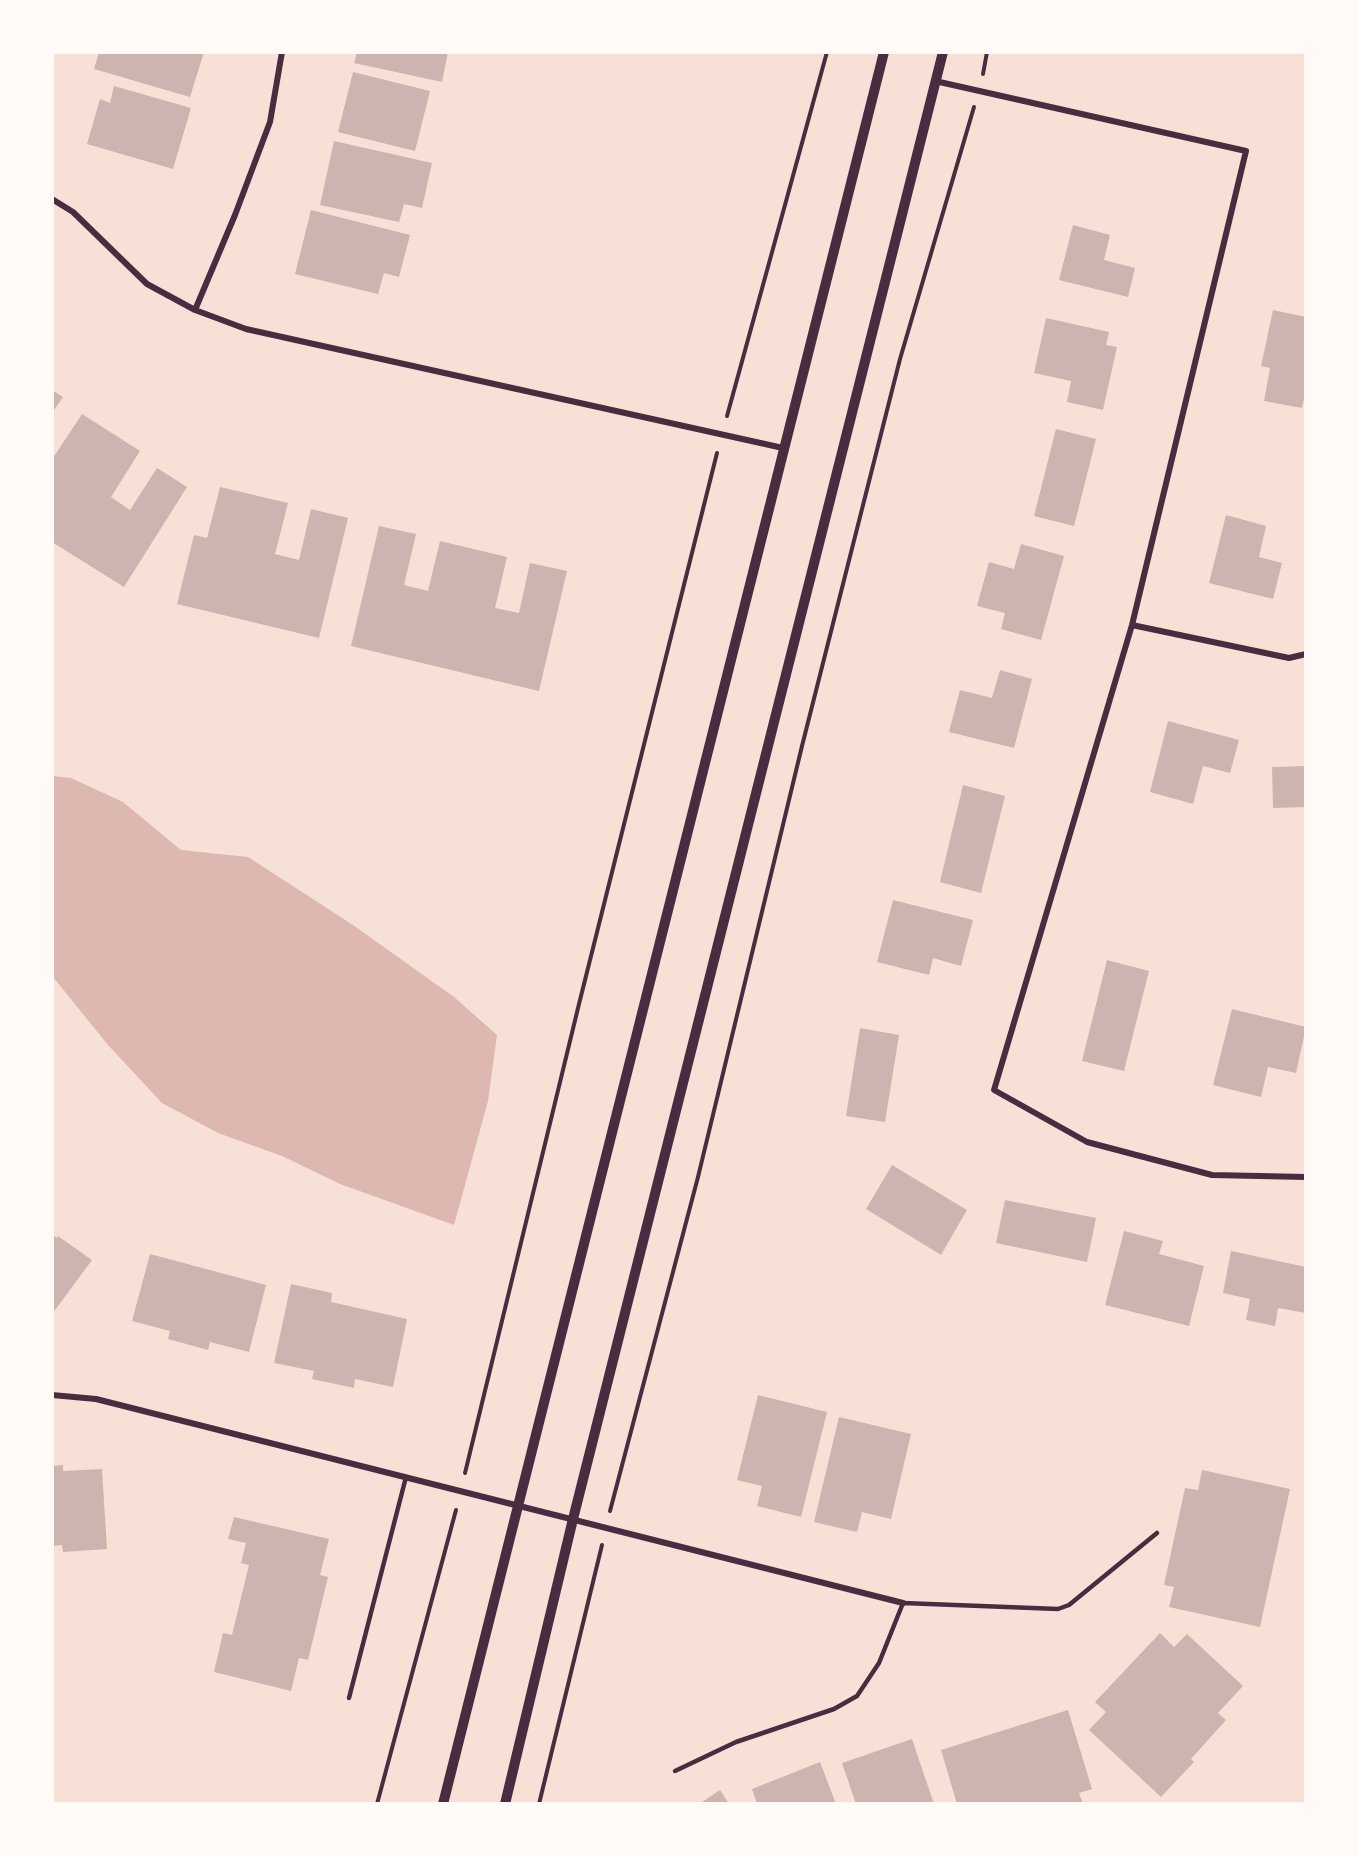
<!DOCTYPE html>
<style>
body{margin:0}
#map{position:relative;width:1358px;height:1856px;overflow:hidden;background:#f7e1d7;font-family:"Open Sans",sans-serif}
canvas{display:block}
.frame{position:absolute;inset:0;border:54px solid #fffaf5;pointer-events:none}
</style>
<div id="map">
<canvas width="1358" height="1856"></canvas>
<div class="frame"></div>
</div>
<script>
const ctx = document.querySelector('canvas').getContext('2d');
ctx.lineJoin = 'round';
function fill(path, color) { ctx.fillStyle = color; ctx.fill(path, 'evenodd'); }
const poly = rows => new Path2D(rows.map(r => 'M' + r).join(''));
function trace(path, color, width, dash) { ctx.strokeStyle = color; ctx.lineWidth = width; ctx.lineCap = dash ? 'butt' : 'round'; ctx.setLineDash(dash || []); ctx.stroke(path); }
const water = poly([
 [52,776,71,778,123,802,181,850,248,857,353,925,454,997,497,1035,488,1101,454,1225,340,1184,282,1156,218,1133,162,1103,108,1045,53,977]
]);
const building = poly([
 [99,52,204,52,190,97,94,69],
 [357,52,448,52,442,82,354,63],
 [353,72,430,91,415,151,338,132],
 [114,86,191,108,173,169,87,144,100,99,110,103],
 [334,141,432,163,422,208,404,204,399,222,320,205],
 [311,210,410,235,399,277,384,273,378,294,295,274],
 [1073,225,1110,235,1104,260,1135,268,1128,297,1059,280],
 [1273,310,1306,317,1306,390,1302,408,1264,401,1270,368,1261,366],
 [1046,318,1109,332,1106,345,1117,347,1103,410,1067,402,1071,381,1034,373],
 [52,390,63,397,52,413],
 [82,414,140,451,111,497,130,510,157,468,187,487,124,587,52,542,52,453,55,455],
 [1056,429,1096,439,1074,526,1034,516],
 [220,487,288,503,275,554,299,560,311,509,348,518,319,638,177,604,194,535,207,538],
 [1226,515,1266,526,1259,557,1282,563,1273,599,1209,583],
 [379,526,416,534,404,585,428,591,440,541,507,557,495,608,519,613,530,563,567,571,539,691,351,646],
 [1021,544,1064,556,1041,640,1001,629,1005,613,977,606,989,562,1014,569],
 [1000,670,1032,679,1014,748,949,732,960,690,992,698],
 [1168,721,1239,740,1230,773,1203,766,1193,804,1150,792],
 [1306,766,1306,807,1273,808,1272,767],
 [963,785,1005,796,981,893,940,882],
 [893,900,973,920,961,966,933,958,929,975,877,962],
 [1107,960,1149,971,1124,1071,1082,1061],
 [1232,1009,1306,1027,1296,1073,1268,1067,1261,1097,1213,1085],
 [860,1028,899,1035,885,1122,846,1116],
 [892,1165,967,1210,941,1255,866,1209],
 [1005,1200,1096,1218,1087,1262,996,1243],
 [1124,1231,1163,1241,1159,1254,1204,1266,1189,1326,1105,1305],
 [52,1235,57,1238,58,1236,92,1260,52,1314],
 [1231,1251,1306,1267,1306,1313,1278,1308,1275,1326,1246,1320,1250,1299,1223,1293],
 [150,1254,266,1285,249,1352,210,1342,208,1350,168,1339,170,1331,132,1321],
 [291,1284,332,1293,331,1302,407,1319,393,1387,355,1379,354,1388,312,1379,314,1371,274,1363],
 [758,1395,827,1412,801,1517,757,1506,762,1486,737,1480],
 [839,1417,911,1434,891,1519,862,1512,857,1532,814,1522],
 [63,1465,63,1471,102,1469,107,1549,63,1552,62,1545,52,1546,52,1466],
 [1202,1470,1290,1489,1260,1627,1169,1607,1174,1587,1164,1585,1185,1488,1198,1490],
 [234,1517,329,1539,320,1575,328,1577,308,1660,299,1658,291,1691,214,1672,223,1633,232,1635,249,1565,241,1563,246,1543,228,1539],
 [1160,1633,1174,1647,1187,1634,1243,1686,1218,1713,1226,1720,1191,1759,1194,1762,1161,1797,1089,1730,1106,1712,1095,1702],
 [1068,1710,1092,1789,1079,1793,1083,1804,957,1804,941,1750],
 [912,1739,934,1804,856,1804,842,1763],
 [820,1762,836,1804,757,1804,752,1789],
 [720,1790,729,1804,699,1804]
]);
const path = poly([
 [983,74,987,52],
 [727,416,827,52],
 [465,1473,579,1004,717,453],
 [610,1511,698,1177,802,746,900,359,974,107],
 [377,1804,456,1510],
 [539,1804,602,1545]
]);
const service = poly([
 [349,1698,406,1477],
 [675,1771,736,1742,834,1709,857,1696,879,1663,903,1603,1058,1609,1069,1605,1157,1533]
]);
const minor = poly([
 [935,81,1246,151,1132,625,994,1090,1087,1142,1212,1175,1306,1177],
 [52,199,73,212,147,284,195,310,246,329,783,448],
 [195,310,235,215,270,122,282,52],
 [1132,625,1289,658,1306,654],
 [52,1395,96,1399,903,1603]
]);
const tertiary = poly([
 [443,1804,884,52],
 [505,1804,573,1519,943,52]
]);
fill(water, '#dcb8b0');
fill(building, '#ccb4b1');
trace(path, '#4a2c40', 4);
trace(service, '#4a2c40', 4.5);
trace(minor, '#4a2c40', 6);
trace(tertiary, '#4a2c40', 10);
</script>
